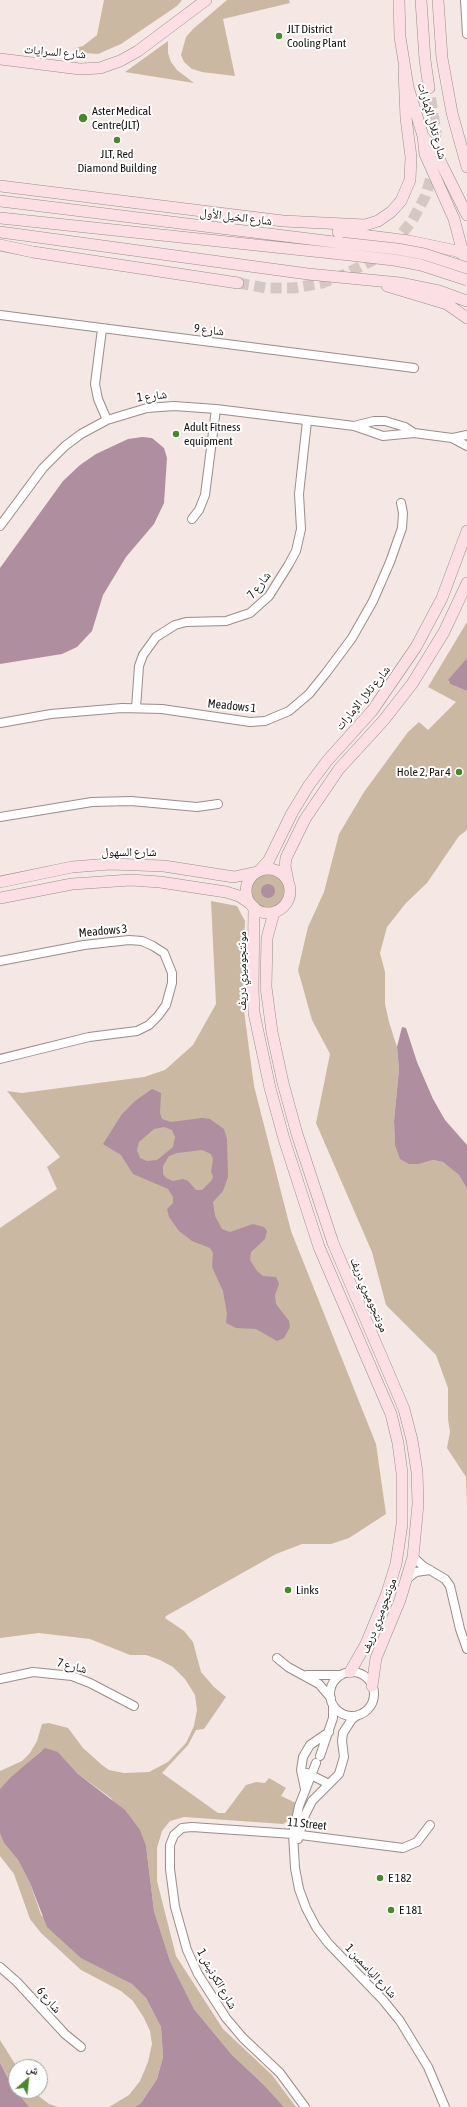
<!DOCTYPE html>
<meta charset="utf-8">
<style>
body{margin:0}
#map{position:relative;width:467px;height:2107px;overflow:hidden;background:#f5e7e4;font-family:"Asap Condensed","Noto Naskh Arabic",sans-serif}
canvas{display:block}
.north{position:absolute;left:8px;top:2059px;width:40px;height:40px;box-sizing:border-box;background:#fff;border:1px solid #a2a0a0;border-radius:50%;rotate:27deg;font-size:11px;font-weight:700;line-height:16px;text-align:center;color:#171211}
.north::after{content:'';display:block;margin:auto;width:14px;height:18px;background:#48892b;clip-path:polygon(50% 0,100% 100%,50% 72%,0 100%)}
</style>
<div id="map">
<canvas width="467" height="2107"></canvas>
<div class="north">ش</div>
</div>
<script>
const ctx = document.querySelector('canvas').getContext('2d');
ctx.lineJoin = 'round';
function fill(path, color) { ctx.fillStyle = color; ctx.fill(path, 'evenodd'); }
const poly = rows => new Path2D(rows.map(r => 'M' + r).join(''));
function trace(path, color, width, dash) { ctx.strokeStyle = color; ctx.lineWidth = width; ctx.lineCap = dash ? 'butt' : 'round'; ctx.setLineDash(dash || []); ctx.stroke(path); }
function drawText(font, color, halo, rows, align = 'center') {
  ctx.font = font + ' "Asap Condensed","Noto Naskh Arabic",sans-serif'; ctx.lineWidth = 4; ctx.setLineDash([]); ctx.textBaseline = 'middle'; ctx.strokeStyle = halo; ctx.fillStyle = color; for (const [text, x, y, turn = 0] of rows) {
    ctx.save(); ctx.translate(x, y); ctx.rotate((+turn || 0) * Math.PI / 180); ctx.textAlign = isNaN(turn) ? turn : align; if (halo) ctx.strokeText(text, 0, 0); ctx.fillText(text, 0, 0); ctx.restore();
  }
}
const green = poly([
 [104,0,182,0,177,6,121,44,98,54,73,52,75,48,83,46,97,35],
 [227,0,289,0,290,3,223,19,235,76,202,72,192,69,184,62,181,55,186,37,193,29],
 [168,41,168,53,171,62,177,70,194,83,125,72],
 [467,622,467,658,448,681,450,684,467,691,467,830,459,836,427,883,406,903,387,927,380,953,385,972,385,1004,389,1022,397,1047,399,1069,394,1121,395,1145,419,1164,433,1160,443,1162,450,1167,459,1175,467,1189,467,1507,466,1477,447,1448,450,1432,448,1419,448,1388,436,1355,386,1305,372,1252,316,1123,330,1054,312,1020,298,970,308,927,324,892,339,834,364,792,408,732,419,722,428,730,456,702,428,687],
 '250 891a18 18 0 1 1 36 0a18 18 0 1 1-36 0Z',
 [211,901,237,906,245,921,243,966,244,1011,254,1086,291,1231,376,1444,386,1514,349,1538,331,1544,302,1544,276,1554,166,1616,165,1618,184,1631,193,1642,201,1672,214,1687,226,1697,204,1729,196,1730,188,1745,162,1773,218,1813,225,1813,246,1785,256,1782,265,1783,269,1778,286,1788,281,1796,296,1803,291,1819,283,1824,184,1817,170,1821,162,1831,157,1848,157,1881,176,1956,223,2029,272,2075,296,2107,284,2107,264,2085,232,2055,194,2009,170,1961,154,1911,146,1846,111,1798,78,1774,58,1752,41,1751,0,1789,0,1771,22,1761,30,1753,37,1741,42,1724,49,1723,68,1728,83,1748,102,1765,109,1770,124,1773,149,1772,168,1762,186,1743,194,1726,197,1710,195,1695,185,1679,173,1667,160,1660,146,1655,130,1655,90,1639,39,1633,0,1638,0,1228,57,1189,47,1167,60,1157,7,1091,22,1093,144,1077,165,1070,193,1045,216,1004],
 [0,1834,4,1843,18,1860,30,1883,41,1915,110,1972,132,1984,146,1998,161,2027,163,2057,157,2079,141,2103,135,2107,109,2107,129,2095,140,2081,148,2062,152,2044,150,2031,144,2018,133,2001,121,1991,81,1970,41,1933,30,1919,14,1874,0,1856],
 [0,2040,17,2067,16,2091,32,2091,49,2104,58,2107,29,2107,21,2100,0,2063]
]);
const water = poly([
 [142,437,152,438,164,448,167,458,164,503,154,524,126,557,103,595,92,631,77,647,62,654,0,664,0,568,63,481,80,465,96,454,128,439],
 [467,658,467,691,450,684,448,680],
 '261 891a7 7 0 1 1 14 0a7 7 0 1 1-14 0Z',
 [402,1027,406,1028,417,1062,433,1099,445,1120,467,1145,467,1189,459,1175,443,1162,433,1160,419,1164,409,1164,400,1159,395,1145,394,1121,399,1069,397,1047],
 [152,1089,161,1093,160,1113,162,1119,171,1122,202,1118,210,1119,224,1129,227,1139,228,1177,223,1191,213,1202,215,1216,222,1229,230,1232,253,1224,264,1227,267,1231,265,1239,251,1252,250,1260,257,1271,263,1276,276,1277,279,1284,275,1295,276,1304,289,1321,290,1327,284,1338,277,1341,256,1329,236,1328,226,1323,227,1314,223,1291,212,1267,213,1253,210,1248,192,1241,179,1231,169,1217,167,1209,173,1203,173,1197,168,1189,133,1174,121,1155,103,1144,122,1114,135,1101],
 [164,1127,172,1130,175,1137,173,1147,157,1160,147,1161,140,1158,137,1150,139,1142,154,1129],
 [202,1150,211,1154,213,1159,211,1172,213,1176,212,1180,202,1190,196,1190,188,1181,183,1179,173,1181,166,1178,163,1174,163,1166,169,1156,177,1153],
 [45,1748,58,1752,78,1774,125,1810,140,1830,146,1846,154,1911,170,1961,194,2009,232,2055,264,2085,284,2107,135,2107,141,2103,157,2079,163,2057,161,2027,146,1998,132,1984,81,1958,47,1927,30,1883,18,1860,4,1843,0,1834,0,1789,11,1777],
 [0,2063,14,2089,29,2107,0,2107]
]);
const secondaryTunnel = poly([
 [238,283,266,288,294,288,322,283,348,273,373,260,395,242,412,221,425,197,432,175,436,132,429,88]
]);
const street = poly([
 [465,0,467,34],
 [0,315,414,368],
 [102,329,95,384,98,399,107,420],
 [354,426,374,421,385,421,405,427,414,433],
 [453,438,467,435],
 [192,519,199,510,205,495,216,409],
 [0,526,43,468,65,446,81,434,107,420,147,408,174,406,216,409,354,426,383,436,414,433,452,438,467,446],
 [136,708,139,666,143,655,156,637,175,625,186,622,226,621,250,613,269,596,289,564,296,551,301,529,299,494,307,421],
 [0,723,51,714,122,708,162,709,250,722,265,721,289,711,309,694,326,673,352,638,373,601,390,562,402,528,403,513,401,503],
 [0,817,92,802,131,801,197,807,218,804],
 [0,961,84,945,129,940,142,941,153,946,164,953,172,973,172,983,166,1005,158,1016,149,1025,137,1031,89,1037,0,1059],
 [413,1557,423,1566,445,1579,450,1586,460,1629,467,1649],
 [408,1578,416,1572,430,1570],
 [277,1658,288,1667,319,1684,331,1698],
 '330 1694a22 22 0 1 1 44 0a22 22 0 1 1-44 0Z',
 [307,1675,341,1675],
 [0,1679,33,1672,72,1676,90,1683,134,1706],
 [320,1756,333,1718,333,1705],
 [316,1763,299,1806,293,1834,295,1868,299,1889,306,1908,316,1927,328,1943,383,2000,400,2021,428,2067,445,2107],
 [307,1773,329,1784],
 [305,1789,301,1770,303,1757,310,1745,329,1732],
 [298,1839,305,1815,312,1801,339,1774,344,1757,342,1741,343,1733,352,1719,358,1715],
 [0,1967,17,1982,65,2034,81,2047],
 [305,2107,280,2073,243,2038,226,2018,198,1974,187,1950,175,1907,170,1869,170,1845,174,1835,182,1828,192,1827,293,1834,403,1848,417,1842,430,1825]
]);
const secondary = poly([
 [399,0,400,37,408,87,423,136,425,154,454,219,467,268],
 [421,0,425,60,429,88],
 [438,0,442,58,452,113,467,167],
 [0,59,80,69,100,68,120,61,138,51,206,0],
 [423,136,435,151,467,215],
 [0,186,283,221,365,225,378,221,391,212,401,201,410,180,411,157,406,118,404,70],
 [0,201,342,243],
 [0,218,341,254],
 [0,232,308,274,400,283,439,291,467,301],
 [338,232,409,241,457,251,467,256],
 [0,245,33,252,238,283],
 [387,286,447,304,467,318],
 '246 891a22 22 0 1 1 44 0a22 22 0 1 1-44 0Z',
 [259,871,269,860,292,813,309,785,327,761,372,711,416,647,442,598,467,531],
 [288,881,285,866,286,858,305,819,339,769,383,721,412,684,444,632,467,583],
 [0,882,72,867,110,864,164,866,234,877,257,872],
 [0,898,72,884,131,880,160,882,226,892,239,896,251,904],
 [254,907,253,989,254,1013,270,1088,284,1139,319,1247,391,1414,398,1443,402,1473,402,1524,396,1564,387,1593,366,1644,350,1672],
 [274,912,267,938,266,987,272,1032,283,1083,297,1134,333,1243,404,1409,412,1440,417,1472,418,1504,413,1557,400,1600,376,1658,372,1686]
]);
const secondaryBridge = poly([
 [342,243,397,249,424,254,467,268],
 [341,254,394,260,421,265,467,280]
]);
const markers = [
 [279,36,4,"#48892b"],
 [83,118,5,"#48892b"],
 [117,140,4,"#48892b"],
 [176,434,4,"#48892b"],
 [459,772,4,"#48892b"],
 [288,1590,4,"#48892b"],
 [380,1878,4,"#48892b"],
 [391,1910,4,"#48892b"]
];
const poiNames = [
 ["JLT District",287,29],
 ["Cooling Plant",287,43],
 ["Aster Medical",92,111],
 ["Centre(JLT)",92,125],
 ["JLT, Red",117,154,"center"],
 ["Diamond Building",117,168,"center"],
 ["Adult Fitness",184,427],
 ["equipment",184,441],
 ["Hole 2, Par 4",451,772,"right"],
 ["Links",296,1590],
 ["E 182",388,1878],
 ["E 181",399,1910]
];
const streetNames = [
 ["شارع السرايات",55,52,5],
 ["شارع تلال الإمارات",432,121,74],
 ["شارع الخيل الأول",236,217,7],
 ["شارع 9",209,330,7],
 ["شارع 1",152,396,-7],
 ["شارع 7",259,585,-52],
 ["شارع تلال الإمارات",363,698,-51],
 ["Meadows 1",232,706,6],
 ["شارع السهول",129,852],
 ["Meadows 3",103,931,-5],
 ["مونتجوميري دريف",242,971,-90],
 ["مونتجوميري دريف",369,1295,67],
 ["مونتجوميري دريف",379,1616,-69],
 ["شارع 7",72,1666,14],
 ["11 Street",307,1824,6],
 ["شارع الياسمين 1",371,1971,47],
 ["شارع الكرنيش 1",217,1979,60],
 ["شارع 6",49,2000,49]
];
fill(green, '#cab8a2');
fill(water, '#af8e9f');
trace(secondaryTunnel, '#d4c7c4', 11, [11, 5.5]);
trace(street, '#9a8d8a', 10);
trace(secondary, '#9a8d8a', 12);
trace(street, '#fff', 8);
trace(secondary, '#fbdfe4', 11);
trace(secondaryBridge, '#9a8d8a', 12, []);
trace(secondaryBridge, '#fbdfe4', 11);
for (const [x, y, r, color] of markers) { const dot = new Path2D(); dot.arc(x, y, r, 0, 2 * Math.PI); ctx.fillStyle = color; ctx.fill(dot); trace(dot, '#fff', 1.5); }
drawText('12px', '#171211', '#fff', poiNames, 'left');
drawText('12px', '#171211', '#fff', streetNames);
</script>
